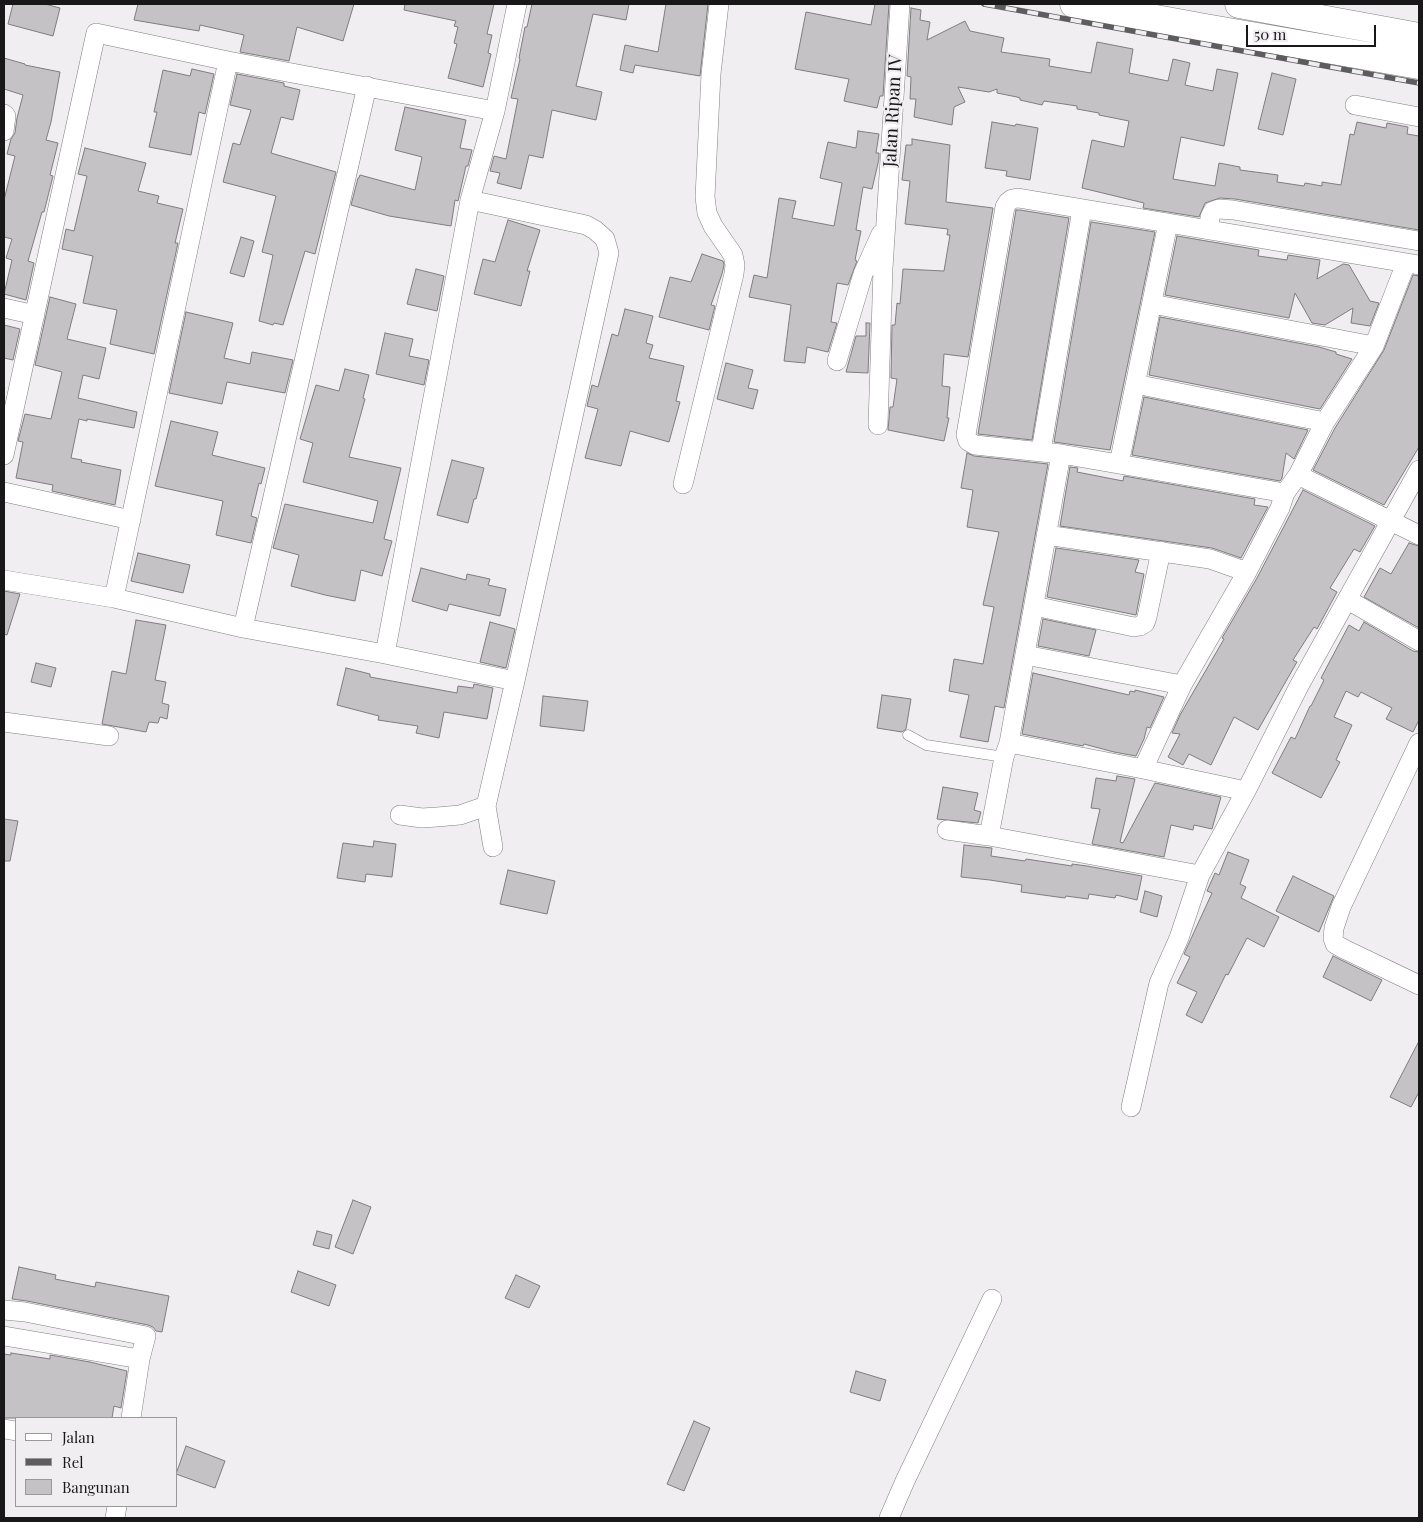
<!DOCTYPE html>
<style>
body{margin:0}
#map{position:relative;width:1423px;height:1522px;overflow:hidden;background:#f1eef2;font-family:"Playfair Display",serif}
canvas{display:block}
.frame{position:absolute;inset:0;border:5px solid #191819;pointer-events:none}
.legend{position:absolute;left:15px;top:1417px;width:162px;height:90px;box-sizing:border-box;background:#f1eef2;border:1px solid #9b989b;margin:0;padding:6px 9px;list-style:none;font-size:15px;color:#191819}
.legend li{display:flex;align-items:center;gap:10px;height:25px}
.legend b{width:25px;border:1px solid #9b989b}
.scale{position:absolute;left:1246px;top:25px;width:130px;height:22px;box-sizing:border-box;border:2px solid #191819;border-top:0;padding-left:6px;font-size:15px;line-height:18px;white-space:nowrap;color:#191819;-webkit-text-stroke:4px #f1eef2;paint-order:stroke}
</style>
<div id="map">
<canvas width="1423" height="1522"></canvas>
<div class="frame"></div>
<ul class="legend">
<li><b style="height:6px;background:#fff"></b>Jalan</li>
<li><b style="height:6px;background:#5d5c5e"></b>Rel</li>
<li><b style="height:14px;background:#c5c2c6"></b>Bangunan</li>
</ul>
<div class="scale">50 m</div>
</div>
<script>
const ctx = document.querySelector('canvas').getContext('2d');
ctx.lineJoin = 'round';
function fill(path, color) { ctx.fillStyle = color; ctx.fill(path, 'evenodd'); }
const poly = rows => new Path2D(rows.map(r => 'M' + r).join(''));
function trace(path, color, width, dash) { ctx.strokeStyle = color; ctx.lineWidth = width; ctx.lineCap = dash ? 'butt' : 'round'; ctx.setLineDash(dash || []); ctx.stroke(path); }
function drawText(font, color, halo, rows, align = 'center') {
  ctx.font = font + ' "Playfair Display",serif'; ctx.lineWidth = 4.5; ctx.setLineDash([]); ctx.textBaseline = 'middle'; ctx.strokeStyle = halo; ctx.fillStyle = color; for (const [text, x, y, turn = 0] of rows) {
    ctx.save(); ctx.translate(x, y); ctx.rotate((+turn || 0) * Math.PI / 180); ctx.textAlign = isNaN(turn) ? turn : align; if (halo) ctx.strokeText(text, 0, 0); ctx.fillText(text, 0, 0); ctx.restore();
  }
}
const building = poly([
 [13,4,45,4,60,8,53,36,8,24,13,4],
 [138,4,354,4,343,41,297,27,289,61,240,52,244,35,200,25,199,31,134,20,138,4],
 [405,4,494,4,487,34,492,35,488,53,491,54,483,87,448,78,457,44,454,43,458,27,454,26,456,21,404,10,405,4],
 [532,4,629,4,626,20,593,14,576,86,602,92,596,120,552,110,543,158,529,155,521,189,497,183,500,173,490,171,494,156,506,159,518,99,511,98,520,59,519,58,525,27,527,27,532,4],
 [666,4,708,4,700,76,635,65,633,73,620,70,625,45,658,52,666,4],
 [875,4,889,4,883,96,880,96,877,108,844,101,849,79,795,69,806,12,871,25,875,4],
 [911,8,921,10,920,20,930,22,927,40,965,21,970,31,1004,38,1001,52,1050,59,1049,66,1091,73,1097,42,1133,49,1129,73,1168,81,1173,59,1190,63,1185,85,1213,91,1217,69,1238,73,1224,146,1181,137,1173,179,1215,186,1219,163,1240,167,1240,170,1278,175,1277,182,1304,186,1305,183,1322,186,1322,182,1341,185,1350,134,1354,135,1357,122,1386,128,1387,123,1408,127,1407,134,1419,136,1419,230,1235,199,1220,198,1205,203,1199,217,1143,208,1144,203,1082,188,1092,140,1124,147,1129,121,1099,115,1099,113,1077,109,1077,106,1044,101,1042,105,1020,100,1020,98,1017,97,997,93,997,89,989,92,958,87,965,102,954,107,952,125,914,117,916,99,910,99,911,77,907,76,911,8],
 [4,58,25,64,25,65,60,72,51,122,46,140,58,143,50,175,53,176,44,212,42,212,28,261,34,263,26,300,4,294,12,260,6,258,12,239,4,237,4,200,15,156,7,154,11,139,15,133,17,118,23,95,4,89,4,58],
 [192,69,214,74,205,114,199,112,191,155,149,147,157,112,154,112,163,70,190,76,192,69],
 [1272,73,1296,79,1283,135,1258,129,1272,73],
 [237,74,284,83,284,86,300,90,293,120,281,117,271,153,336,172,315,254,305,251,283,325,274,323,273,325,259,321,273,255,262,252,276,196,223,182,233,143,240,145,251,110,230,105,237,74],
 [405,107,466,120,460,148,472,150,468,166,466,166,458,201,455,200,451,226,389,216,351,205,358,178,359,178,360,175,415,190,422,157,395,150,405,107],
 [992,122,1015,126,1016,124,1038,128,1030,180,1006,176,1007,171,985,168,992,122],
 [858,131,879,134,876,153,879,153,879,159,872,189,863,187,856,230,861,231,855,260,857,261,848,285,837,283,831,322,837,323,828,352,807,347,805,363,784,361,791,305,749,297,754,275,767,278,779,198,796,201,792,218,834,226,842,183,820,178,828,142,856,148,858,131],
 [912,139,950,145,946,202,993,208,968,357,944,354,942,386,950,387,947,418,949,418,944,441,888,430,890,407,893,407,897,379,891,378,892,325,895,325,897,303,900,304,903,269,944,271,950,235,947,235,948,229,905,224,910,181,902,180,906,145,912,145,912,139],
 [85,148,146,163,138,191,159,196,157,203,183,209,175,243,178,243,154,354,110,344,117,310,83,303,93,256,62,249,66,229,74,231,87,176,78,174,85,148],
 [1016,210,1020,210,1069,218,1032,440,978,434,1016,210],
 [508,220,540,230,527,271,530,271,521,306,474,294,483,259,495,262,508,220],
 [1091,222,1155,232,1110,450,1054,442,1091,222],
 [1177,236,1259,250,1258,256,1287,260,1288,255,1320,260,1317,279,1343,264,1349,265,1370,301,1379,303,1370,326,1351,323,1353,308,1325,325,1312,323,1295,293,1289,318,1165,295,1177,236],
 [241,237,254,241,244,277,230,273,241,237],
 [702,254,723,261,724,265,722,274,711,305,715,306,709,330,659,317,670,277,691,282,702,254],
 [416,269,444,276,437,311,407,304,416,269],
 [1413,275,1419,276,1419,447,1384,505,1313,470,1335,428,1384,350,1413,275],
 [50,297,76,304,67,339,106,348,99,379,83,375,78,398,137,412,134,428,87,419,87,421,79,419,71,458,82,460,81,462,121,470,115,505,52,491,53,485,16,478,23,442,18,441,25,414,51,419,62,372,35,365,50,297],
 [625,309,653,316,646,343,653,345,649,358,684,366,676,401,680,402,669,442,630,431,621,466,585,458,598,409,587,406,592,385,598,387,612,334,618,336,625,309],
 [186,312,233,323,224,358,250,364,252,352,293,360,285,393,227,382,222,404,169,393,186,312],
 [1160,317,1319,347,1336,352,1336,354,1352,359,1320,409,1149,375,1160,317],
 [866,323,870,323,868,373,846,372,856,336,866,336,866,323],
 [4,325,20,329,13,360,4,358,4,325],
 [385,333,413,339,409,356,429,360,424,385,376,374,385,333],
 [726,363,753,370,748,388,758,390,753,409,717,399,726,363],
 [345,369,369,375,363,398,365,399,349,457,401,468,384,539,392,541,382,576,361,570,355,601,325,595,291,586,299,555,273,548,285,504,373,523,378,501,303,482,313,443,300,439,316,385,339,391,345,369],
 [1144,397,1308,430,1294,459,1286,453,1282,478,1280,481,1132,455,1144,397],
 [171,421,218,432,212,455,265,468,261,484,259,483,251,516,257,518,251,543,216,535,223,501,155,486,171,421],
 [967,453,974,456,1048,464,1004,708,995,706,988,742,960,737,969,695,949,691,954,659,983,664,994,607,983,605,999,532,967,527,973,490,961,488,967,453],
 [452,460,484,468,476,499,474,499,468,523,437,515,452,460],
 [1070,467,1078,468,1077,472,1123,481,1124,476,1255,499,1254,505,1268,507,1241,558,1212,548,1060,526,1070,467],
 [1303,490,1375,526,1360,552,1354,549,1330,588,1337,592,1317,629,1314,627,1293,660,1297,662,1258,730,1234,717,1211,765,1189,754,1183,765,1168,757,1180,734,1172,733,1180,715,1224,639,1222,638,1257,578,1303,490],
 [1409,543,1419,546,1419,628,1364,597,1380,568,1391,574,1409,543],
 [1056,548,1139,560,1135,572,1144,574,1136,615,1047,597,1056,548],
 [138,553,190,565,183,593,131,581,138,553],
 [421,568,466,580,467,574,490,579,488,585,506,589,500,616,449,604,447,611,412,601,421,568],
 [4,591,20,594,7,635,4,634,4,591],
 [1043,619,1096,630,1089,656,1038,646,1043,619],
 [136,620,166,625,155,680,166,682,162,703,169,705,167,719,160,717,158,723,149,722,146,732,102,724,112,671,126,674,136,620],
 [490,622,515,629,506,668,480,662,490,622],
 [1364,622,1413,651,1419,652,1419,720,1413,732,1386,719,1392,708,1361,692,1358,697,1346,691,1334,717,1352,725,1336,760,1340,762,1321,798,1272,773,1291,737,1295,739,1310,706,1311,706,1324,680,1321,678,1349,625,1359,631,1364,622],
 [36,663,56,668,51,687,31,682,36,663],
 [346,668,370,674,370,677,457,693,458,686,473,688,474,684,493,688,487,719,444,712,439,738,416,733,418,726,378,720,379,716,337,705,346,668],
 [1033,673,1129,695,1130,691,1135,692,1135,690,1164,697,1150,728,1147,727,1144,739,1136,756,1114,752,1084,744,1083,746,1022,734,1033,673],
 [882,695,911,699,906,729,902,732,877,728,882,695],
 [543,696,588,701,584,731,540,726,543,696],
 [1117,776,1135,779,1120,842,1123,843,1155,783,1221,797,1212,829,1194,825,1193,830,1171,825,1164,857,1092,844,1100,809,1091,808,1096,778,1116,781,1117,776],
 [943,787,978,793,974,810,981,812,978,823,937,819,943,787],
 [4,819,18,821,10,861,4,861,4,819],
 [374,841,396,844,392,877,366,874,365,882,337,878,343,843,373,847,374,841],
 [964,845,992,848,991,856,1025,861,1026,859,1072,866,1072,864,1087,866,1142,876,1137,900,1116,895,1115,898,1089,894,1088,899,1066,896,1065,898,1021,892,1022,885,990,880,961,877,964,845],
 [1228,852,1249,860,1240,884,1246,887,1241,898,1279,917,1264,947,1247,938,1228,975,1226,974,1202,1023,1186,1015,1197,992,1177,983,1190,957,1184,954,1212,893,1207,891,1215,873,1219,875,1228,852],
 [508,870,555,881,547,914,500,904,508,870],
 [1293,876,1334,896,1319,932,1276,911,1293,876],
 [1145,891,1162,896,1157,917,1140,912,1145,891],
 [1333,956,1382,980,1371,1001,1323,977,1333,956],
 [1419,1041,1419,1092,1411,1107,1390,1097,1419,1041],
 [353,1200,371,1207,353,1254,335,1247,353,1200],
 [317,1231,332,1235,329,1249,313,1245,317,1231],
 [19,1267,56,1275,55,1279,95,1287,96,1282,169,1296,162,1332,156,1331,153,1327,148,1325,27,1301,12,1299,19,1267],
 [298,1271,336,1285,329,1306,291,1292,298,1271],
 [516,1275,540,1286,529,1308,505,1298,516,1275],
 [11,1353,50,1359,50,1355,90,1362,127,1371,121,1408,114,1406,112,1418,4,1418,4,1354,11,1355,11,1353],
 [856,1371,886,1380,880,1401,850,1392,856,1371],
 [694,1421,710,1428,684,1491,667,1484,694,1421],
 [186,1446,225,1461,215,1488,176,1474,186,1446]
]);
const service = poly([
 [908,735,926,745,1004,757]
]);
const minor = poly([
 [1355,105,1419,117],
 [4,114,6,116,4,131],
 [470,200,586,225,595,230,605,239,609,253,515,681,486,806,493,847],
 [1209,230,1210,217,1213,211,1219,209,1233,210,1419,241],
 [1152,304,1374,346],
 [4,308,35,315],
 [837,361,863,274,881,234],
 [1135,384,1325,422],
 [878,425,883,268,900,4],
 [1041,451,1082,209],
 [1061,454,975,445,968,441,966,435,1005,207,1008,202,1012,199,1018,198,1419,265],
 [4,455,96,33,228,61,495,111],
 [1119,464,1168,223],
 [1298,475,1419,535],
 [683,484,734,274,735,265,733,255,713,226,707,213,705,197,711,74,719,4],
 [4,492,131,520],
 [1046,535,1210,559,1247,572],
 [4,580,114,598,243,628,385,654,515,681],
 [114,598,228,61],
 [1348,600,1419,641],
 [1034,606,1134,627,1140,626,1145,623,1147,617,1161,551],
 [243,628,367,86],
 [385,654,470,200,495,111,517,4],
 [1025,655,1182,685],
 [4,722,109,736],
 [1009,743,1143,769,1246,791],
 [1419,743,1341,907,1334,928,1333,938,1335,944,1344,949,1419,985],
 [1143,769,1182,685,1247,572,1280,508,1285,493,1298,475,1325,422,1374,346,1406,263],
 [400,815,422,818,437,817,460,815,486,806],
 [947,830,989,836,1200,875],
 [989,836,1004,757,1009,743,1061,454,1285,493],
 [1131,1107,1159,983,1179,938,1200,875,1246,791,1299,686,1419,470],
 [4,1310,25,1312,146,1336,140,1359,131,1418],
 [4,1336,140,1359],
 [4,1429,16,1431],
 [115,1518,117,1506],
 [889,1518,905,1481,992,1299]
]);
const trunk = poly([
 [1074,4,1205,28,1419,65],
 [1239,4,1419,37]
]);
const rail = poly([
 [984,4,1419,83]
]);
const streetNames = [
 ["Jalan Ripan IV",893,111,-87]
];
fill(building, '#c5c2c6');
trace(building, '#7f7c7f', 1);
trace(service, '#827f83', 11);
trace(minor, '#827f83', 20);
trace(trunk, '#827f83', 29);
trace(service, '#fff', 10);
trace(minor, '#fff', 19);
trace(trunk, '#fff', 28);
trace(rail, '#5d5c5e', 5.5);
trace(rail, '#f1eef2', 4, [11]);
drawText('18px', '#191819', '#f1eef2', streetNames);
</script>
